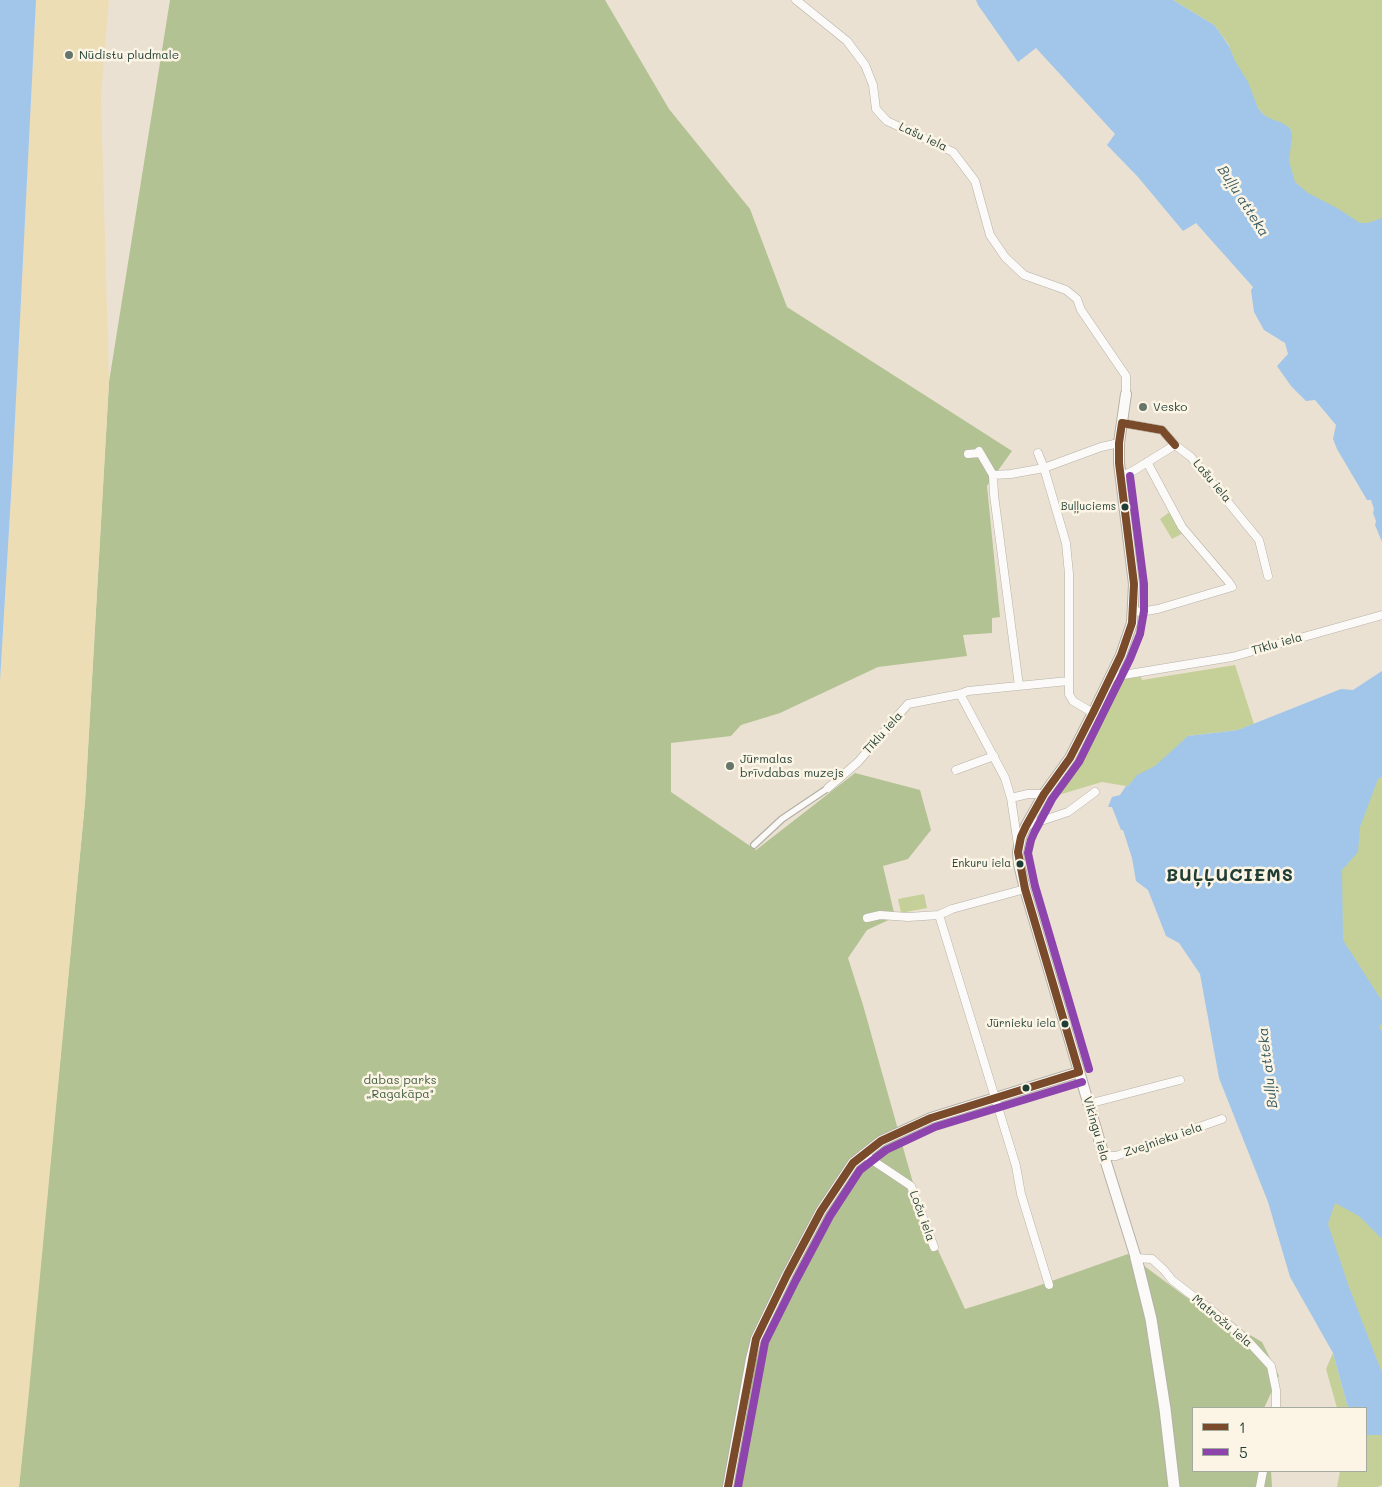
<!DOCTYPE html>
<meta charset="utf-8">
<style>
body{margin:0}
#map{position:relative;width:1382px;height:1487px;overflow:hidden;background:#eae1d2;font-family:Mali,sans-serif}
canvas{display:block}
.legend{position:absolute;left:1192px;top:1407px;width:175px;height:65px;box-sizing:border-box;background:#fcf5e5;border:1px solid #a4ab9e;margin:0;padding:6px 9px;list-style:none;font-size:15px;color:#1f3d34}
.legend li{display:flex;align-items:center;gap:10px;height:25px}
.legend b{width:25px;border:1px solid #a4ab9e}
</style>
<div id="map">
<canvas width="1382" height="1487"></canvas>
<ul class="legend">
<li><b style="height:6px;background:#7a4b2a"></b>1</li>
<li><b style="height:6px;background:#8e44ad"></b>5</li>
</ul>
</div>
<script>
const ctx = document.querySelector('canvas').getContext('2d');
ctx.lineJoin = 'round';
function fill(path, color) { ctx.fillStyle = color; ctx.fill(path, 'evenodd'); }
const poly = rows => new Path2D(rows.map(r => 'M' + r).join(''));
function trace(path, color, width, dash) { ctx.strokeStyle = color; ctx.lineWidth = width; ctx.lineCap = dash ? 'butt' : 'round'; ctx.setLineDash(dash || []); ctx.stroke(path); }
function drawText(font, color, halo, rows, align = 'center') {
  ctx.font = font + ' Mali,sans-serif'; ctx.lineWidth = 5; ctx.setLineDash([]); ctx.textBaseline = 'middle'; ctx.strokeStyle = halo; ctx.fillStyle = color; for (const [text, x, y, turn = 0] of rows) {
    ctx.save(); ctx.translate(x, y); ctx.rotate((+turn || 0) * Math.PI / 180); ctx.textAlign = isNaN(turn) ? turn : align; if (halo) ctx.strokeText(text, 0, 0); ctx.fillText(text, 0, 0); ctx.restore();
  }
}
const green = poly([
 [1173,0,1382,0,1382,377,1235,153,1280,122,1271,120,1264,115,1258,108,1230,51,1229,45,1218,30,1214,25],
 [1174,509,1187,531,1172,539,1160,519],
 [1235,665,1254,724,1238,730,1188,736,1189,742,1129,785,1126,786,1102,782,1055,796,1057,786,1077,756,1114,680,1140,675,1142,680],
 [1382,754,1382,1044,1340,939,1342,870],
 [924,894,927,908,901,913,898,899],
 [1382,1167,1382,1386,1313,1189],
 [1333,1353,1348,1408,1337,1408,1326,1369],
 [1366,1435,1382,1435,1382,1485,1377,1487,1337,1487,1340,1471,1366,1471]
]);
const forest = poly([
 [170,0,605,0,669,109,750,209,787,307,1012,451,987,486,1000,617,992,618,992,633,963,635,967,656,878,667,780,713,741,725,731,736,671,743,671,792,756,850,855,773,920,790,931,830,908,859,883,866,895,917,867,930,848,958,863,1005,922,1215,965,1309,1032,1288,1128,1254,1186,1297,1262,1342,1279,1376,1264,1408,1193,1408,1193,1471,1271,1471,1272,1487,19,1487,85,802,109,382]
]);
const sand = poly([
 [36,0,109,0,101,97,109,382,85,802,28,1402,19,1487,0,1487,0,681,12,479]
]);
const water = poly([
 [0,0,36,0,12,479,0,681],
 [976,0,1173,0,1214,25,1218,30,1229,46,1235,61,1248,82,1258,108,1264,115,1271,119,1280,122,1290,128,1292,136,1289,161,1295,182,1308,193,1337,208,1360,223,1368,223,1382,218,1382,542,1375,525,1376,521,1373,513,1374,509,1371,500,1367,500,1337,449,1333,439,1336,425,1315,400,1306,401,1291,386,1277,366,1288,354,1285,343,1264,330,1254,312,1251,290,1253,287,1196,223,1183,231,1138,177,1107,145,1115,134,1036,48,1018,62,978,5],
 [1382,671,1382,777,1378,779,1360,827,1358,852,1342,870,1343,940,1382,1001,1382,1024,1379,1026,1382,1033,1382,1239,1359,1216,1335,1203,1328,1224,1349,1287,1382,1373,1382,1435,1366,1435,1366,1408,1348,1408,1333,1353,1290,1277,1268,1202,1219,1078,1200,974,1179,943,1166,936,1148,890,1136,881,1132,858,1123,830,1121,830,1112,807,1108,807,1112,797,1120,795,1126,786,1129,785,1137,775,1155,766,1188,736,1238,730,1341,689,1353,690]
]);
const pedestrian = poly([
 [754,845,782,819,828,788]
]);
const minor = poly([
 [796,0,847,41,865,65,873,85,876,109,887,121,953,152,975,181,990,235,1005,257,1024,275,1066,290,1077,299,1081,310,1126,376,1126,394],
 [1122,423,1162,430,1175,445,1191,457,1259,540,1268,576],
 [979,451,993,475],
 [1038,453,1044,468,1066,543,1069,574,1069,694,1073,701,1093,713],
 [968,454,980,453],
 [1120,477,1133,471,1175,445],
 [1134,610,1140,612,1158,609,1232,587,1228,581,1182,527,1147,462],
 [1111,677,1232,657,1382,615],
 [1019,686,994,495,993,475,1011,474,1044,468,1101,447,1119,443],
 [960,694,1005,778,1011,798,1018,845],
 [956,770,994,756],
 [828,788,858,762,908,704,960,694,968,691,1068,681],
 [1011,798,1028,794,1044,794],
 [1026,826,1068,812,1095,792],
 [939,915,1016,1166,1021,1194,1049,1285],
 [867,918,880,915,908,917,939,915,952,909,1025,889],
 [1088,1104,1180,1080],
 [863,1154,911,1186,934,1247],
 [1104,1156,1116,1156,1222,1119],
 [1136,1258,1152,1259,1164,1270,1172,1280,1215,1313,1248,1341,1271,1366,1276,1390,1276,1408],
 [1260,1487,1263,1471]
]);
const tertiary = poly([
 [1126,394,1119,443,1119,463,1134,584,1132,623,1121,655,1093,713,1070,758,1044,794,1026,826,1021,837,1018,852,1019,864,1025,889,1104,1156,1136,1258],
 [728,1487,751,1359,756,1339,787,1275,821,1211,853,1163,881,1141,931,1118,1079,1072]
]);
const secondary = poly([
 [1136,1258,1151,1319,1165,1409,1174,1487]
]);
const bus1 = poly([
 [1122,423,1162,430,1175,445],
 [1079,1072,1025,889,1018,852,1021,837,1026,826,1044,794,1070,758,1093,713,1121,655,1132,623,1134,584,1119,463,1119,443,1122,423],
 [728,1487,756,1339,787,1275,821,1211,853,1163,881,1141,931,1118,1079,1072]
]);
const bus2 = poly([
 [1089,1069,1035,886,1028,853,1031,840,1035,831,1052,799,1079,762,1130,659,1140,634,1144,611,1144,584,1130,476],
 [738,1487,765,1342,796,1280,830,1216,860,1170,886,1150,935,1127,1082,1082]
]);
const markers = [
 [69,55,5,"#66766b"],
 [1143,407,5,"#66766b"],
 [1125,507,4.5,"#1f3d34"],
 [730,766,5,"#66766b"],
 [1020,864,4.5,"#1f3d34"],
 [1065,1024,4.5,"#1f3d34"],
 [1026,1088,4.5,"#1f3d34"]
];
const busNames = [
 ["Buļļuciems",1116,507],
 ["Enkuru iela",1011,864],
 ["Jūrnieku iela",1056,1024]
];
const poiNames = [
 ["Nūdistu pludmale",79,55],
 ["Vesko",1153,407],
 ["Jūrmalas",740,759],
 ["brīvdabas muzejs",740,773]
];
const streetNames = [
 ["Lašu iela",923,137,25],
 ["Lašu iela",1212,481,50],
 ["Tīklu iela",1277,644,-16],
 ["Tīklu iela",883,733,-48],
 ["Vikingu iela",1096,1129,74],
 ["Zvejnieku iela",1163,1140,-19],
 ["Loču iela",922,1216,70],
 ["Matrožu iela",1222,1321,40]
];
const parkNames = [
 ["dabas parks",400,1080],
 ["„Ragakāpa\"",400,1094]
];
const waterNames = [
 ["Buļļu atteka",1243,201,57],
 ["Buļļu atteka",1268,1068,-97]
];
const districtNames = [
 ["BUĻĻUCIEMS",1230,875]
];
fill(green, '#c5d099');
fill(forest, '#b2c292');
fill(sand, '#ecddb5');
fill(water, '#a1c6e9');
trace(pedestrian, '#b4b1a7', 8);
trace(minor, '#b4b1a7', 9);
trace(tertiary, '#b4b1a7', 12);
trace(secondary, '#b4b1a7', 13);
trace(pedestrian, '#fcfaf8', 5.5);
trace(minor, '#fcfaf8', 8);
trace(tertiary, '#fcfaf8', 10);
trace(secondary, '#fcfaf8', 11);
trace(bus1, '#7a4b2a', 8);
trace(bus2, '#8e44ad', 8);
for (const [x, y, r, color] of markers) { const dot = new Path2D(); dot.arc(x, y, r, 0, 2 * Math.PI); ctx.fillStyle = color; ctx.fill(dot); trace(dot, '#fcf5e5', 2); }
drawText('11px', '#1f3d34', '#fcf5e5', busNames, 'right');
drawText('12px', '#1f3d34', '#fcf5e5', poiNames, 'left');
drawText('12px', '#1f3d34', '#fcf5e5', streetNames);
drawText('12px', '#415e42', '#fcf5e5', parkNames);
drawText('italic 14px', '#385c64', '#fcf5e5', waterNames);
ctx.letterSpacing = '1px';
drawText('bold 18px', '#1f3d34', '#fcf5e5', districtNames);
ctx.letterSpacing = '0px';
</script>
